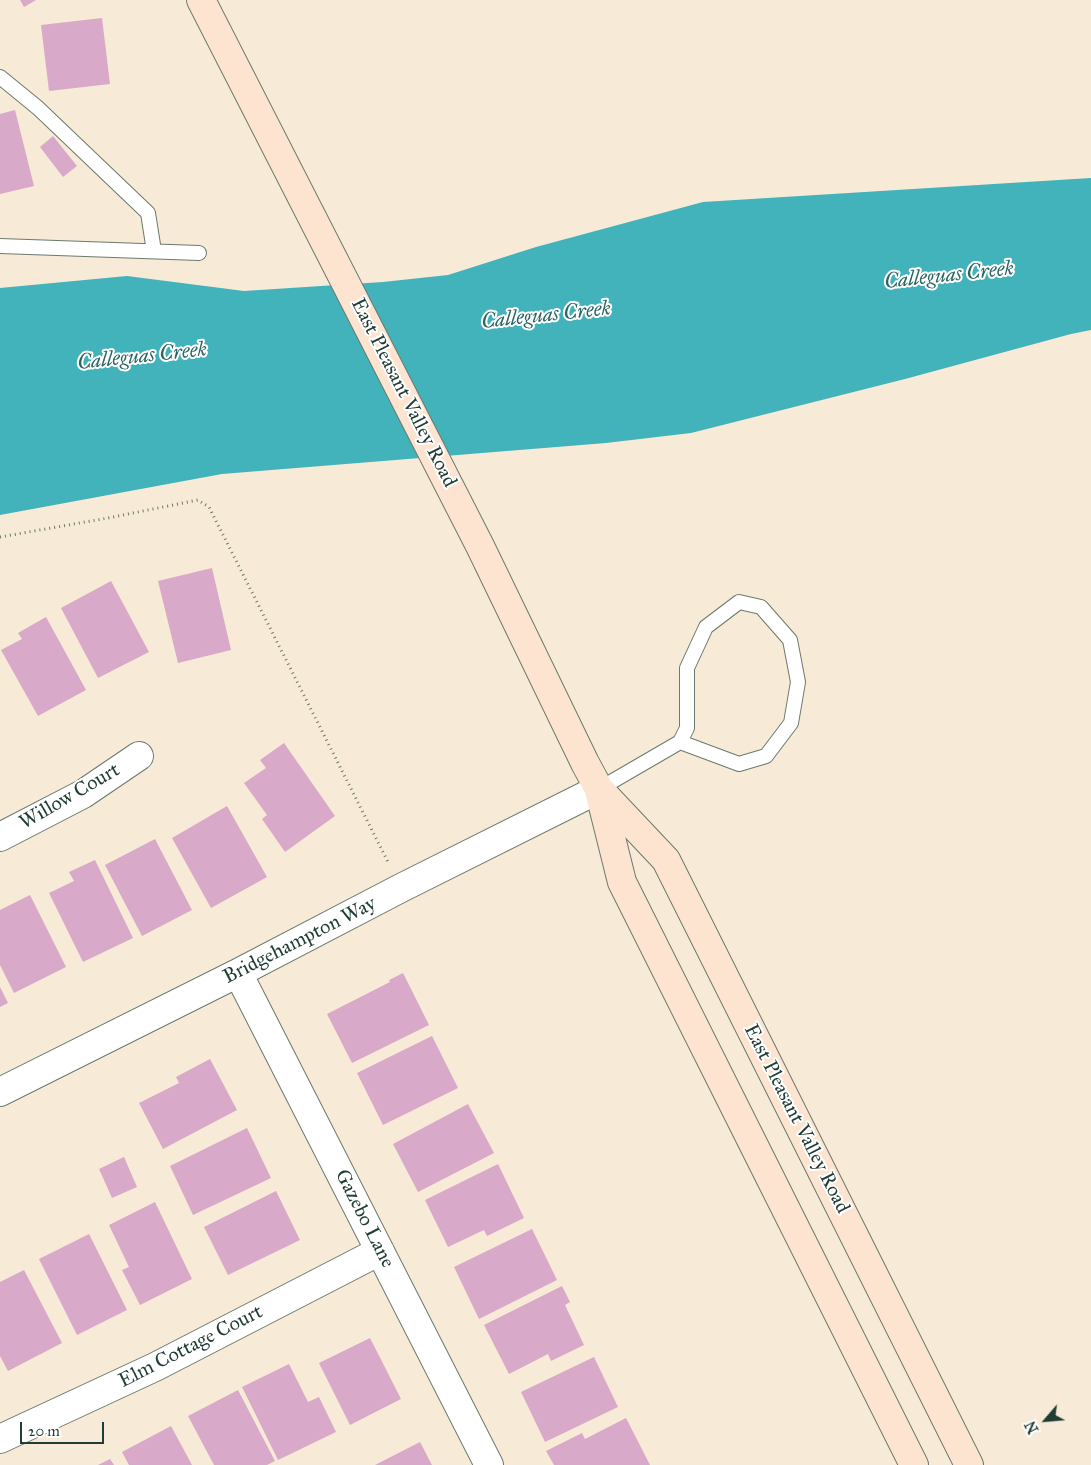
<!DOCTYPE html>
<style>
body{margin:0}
#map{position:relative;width:1091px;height:1465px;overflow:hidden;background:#f7ead6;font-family:"IM FELL Great Primer",serif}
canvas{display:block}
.north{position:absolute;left:1021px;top:1395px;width:50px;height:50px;-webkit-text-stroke:4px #fff;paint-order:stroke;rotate:243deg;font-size:14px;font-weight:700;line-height:20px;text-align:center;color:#1f3d34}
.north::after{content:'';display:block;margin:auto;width:18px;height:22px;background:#1f3d34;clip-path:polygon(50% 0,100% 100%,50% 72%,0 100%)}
.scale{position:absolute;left:20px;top:1422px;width:84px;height:22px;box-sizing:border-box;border:2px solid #1f3d34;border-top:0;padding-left:6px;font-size:15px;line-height:18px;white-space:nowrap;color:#1f3d34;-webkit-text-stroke:4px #fff;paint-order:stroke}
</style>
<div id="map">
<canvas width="1091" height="1465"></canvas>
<div class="north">N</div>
<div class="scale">20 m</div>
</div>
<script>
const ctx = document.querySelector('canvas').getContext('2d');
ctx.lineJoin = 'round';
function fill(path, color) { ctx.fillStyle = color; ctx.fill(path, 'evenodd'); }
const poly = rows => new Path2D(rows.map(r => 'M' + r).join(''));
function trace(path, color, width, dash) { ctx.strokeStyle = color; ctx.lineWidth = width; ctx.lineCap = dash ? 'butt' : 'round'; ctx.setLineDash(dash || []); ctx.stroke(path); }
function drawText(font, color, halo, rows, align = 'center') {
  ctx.font = font + ' "IM FELL Great Primer",serif'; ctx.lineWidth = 4; ctx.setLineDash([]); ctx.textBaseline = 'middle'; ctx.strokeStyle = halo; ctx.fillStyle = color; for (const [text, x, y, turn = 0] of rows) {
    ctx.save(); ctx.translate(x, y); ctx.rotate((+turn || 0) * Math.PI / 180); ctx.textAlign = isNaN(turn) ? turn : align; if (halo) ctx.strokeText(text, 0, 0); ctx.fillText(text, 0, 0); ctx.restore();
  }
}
const water = poly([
 [1091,178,1091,330,1071,334,905,379,691,433,606,443,222,474,0,515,0,288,127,276,244,291,383,282,448,275,536,247,703,202]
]);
const building = poly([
 [20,0,36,0,24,7],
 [102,18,110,84,49,91,41,25],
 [15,110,34,186,0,194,0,114],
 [53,136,77,166,63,177,40,147],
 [212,568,231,650,178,663,158,581],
 [111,581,149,652,98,678,61,608],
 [46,617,86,690,38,716,1,650,22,639,18,633],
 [284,743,335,816,285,852,262,819,267,815,244,783,266,768,260,760],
 [227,806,267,877,211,908,172,838],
 [155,839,192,910,142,936,105,865],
 [95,860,133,938,83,962,49,893,74,881,69,872],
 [30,895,66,967,14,993,0,965,0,910],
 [403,973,429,1025,352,1063,327,1014,390,982,389,980],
 [0,987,8,1003,0,1007],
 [432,1036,458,1088,383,1125,357,1073],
 [210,1059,237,1110,163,1149,139,1103,179,1083,176,1077],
 [468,1104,494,1153,418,1192,393,1144],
 [247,1128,271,1178,193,1215,170,1166],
 [124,1157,137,1187,112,1198,99,1169],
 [498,1164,524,1218,487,1236,484,1230,448,1247,425,1200],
 [276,1191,300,1240,228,1275,204,1227],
 [155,1202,192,1279,140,1305,122,1270,129,1267,109,1225],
 [532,1229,557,1280,479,1319,454,1267],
 [89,1234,127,1310,77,1335,39,1259],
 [24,1270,62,1343,8,1371,0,1356,0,1282],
 [562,1286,570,1302,565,1305,584,1345,551,1361,548,1354,509,1374,484,1325],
 [370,1338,401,1399,350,1425,319,1363],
 [594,1357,618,1407,545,1442,521,1392],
 [289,1364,308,1402,319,1397,336,1432,278,1460,242,1387],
 [238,1390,275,1461,267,1465,214,1465,188,1416],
 [626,1418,650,1465,554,1465,546,1451,582,1433,585,1439],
 [171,1426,192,1465,129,1465,122,1452],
 [420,1442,432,1465,375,1465],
 [110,1459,114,1465,98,1465]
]);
const path = poly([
 [0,537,108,518,198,500,209,507,389,864]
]);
const service = poly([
 [0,77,38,108,148,213,154,251],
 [0,246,199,253],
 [599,789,680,742,687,728,687,668,706,627,739,602,761,607,790,640,798,682,791,723,766,756,739,764,680,742]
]);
const minor = poly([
 [0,837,83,794,139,756],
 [238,973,489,1465],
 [0,1092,238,973,401,888,599,789],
 [0,1439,155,1367,380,1251]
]);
const secondary = poly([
 [201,0,480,546,585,763,599,789,666,860,969,1465],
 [599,790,622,882,914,1465]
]);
const streetNames = [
 ["East Pleasant Valley Road",403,393,63],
 ["Willow Court",70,797,-30],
 ["Bridgehampton Way",300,941,-27],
 ["East Pleasant Valley Road",796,1119,63],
 ["Gazebo Lane",364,1219,63],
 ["Elm Cottage Court",191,1347,-27]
];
const waterNames = [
 ["Calleguas Creek",949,276,-6],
 ["Calleguas Creek",546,316,-6],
 ["Calleguas Creek",142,357,-6]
];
fill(water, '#42b2bb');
fill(building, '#d8a9c8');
trace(service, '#6b7a6d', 16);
trace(minor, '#6b7a6d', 30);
trace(secondary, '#6b7a6d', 30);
trace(path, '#6b7a6d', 3, [1, 4]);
trace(service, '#fff', 14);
trace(minor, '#fff', 28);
trace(secondary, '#fde4d0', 28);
drawText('20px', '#1f3d34', '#fff', streetNames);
drawText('italic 21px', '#2b6663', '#fff', waterNames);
</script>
